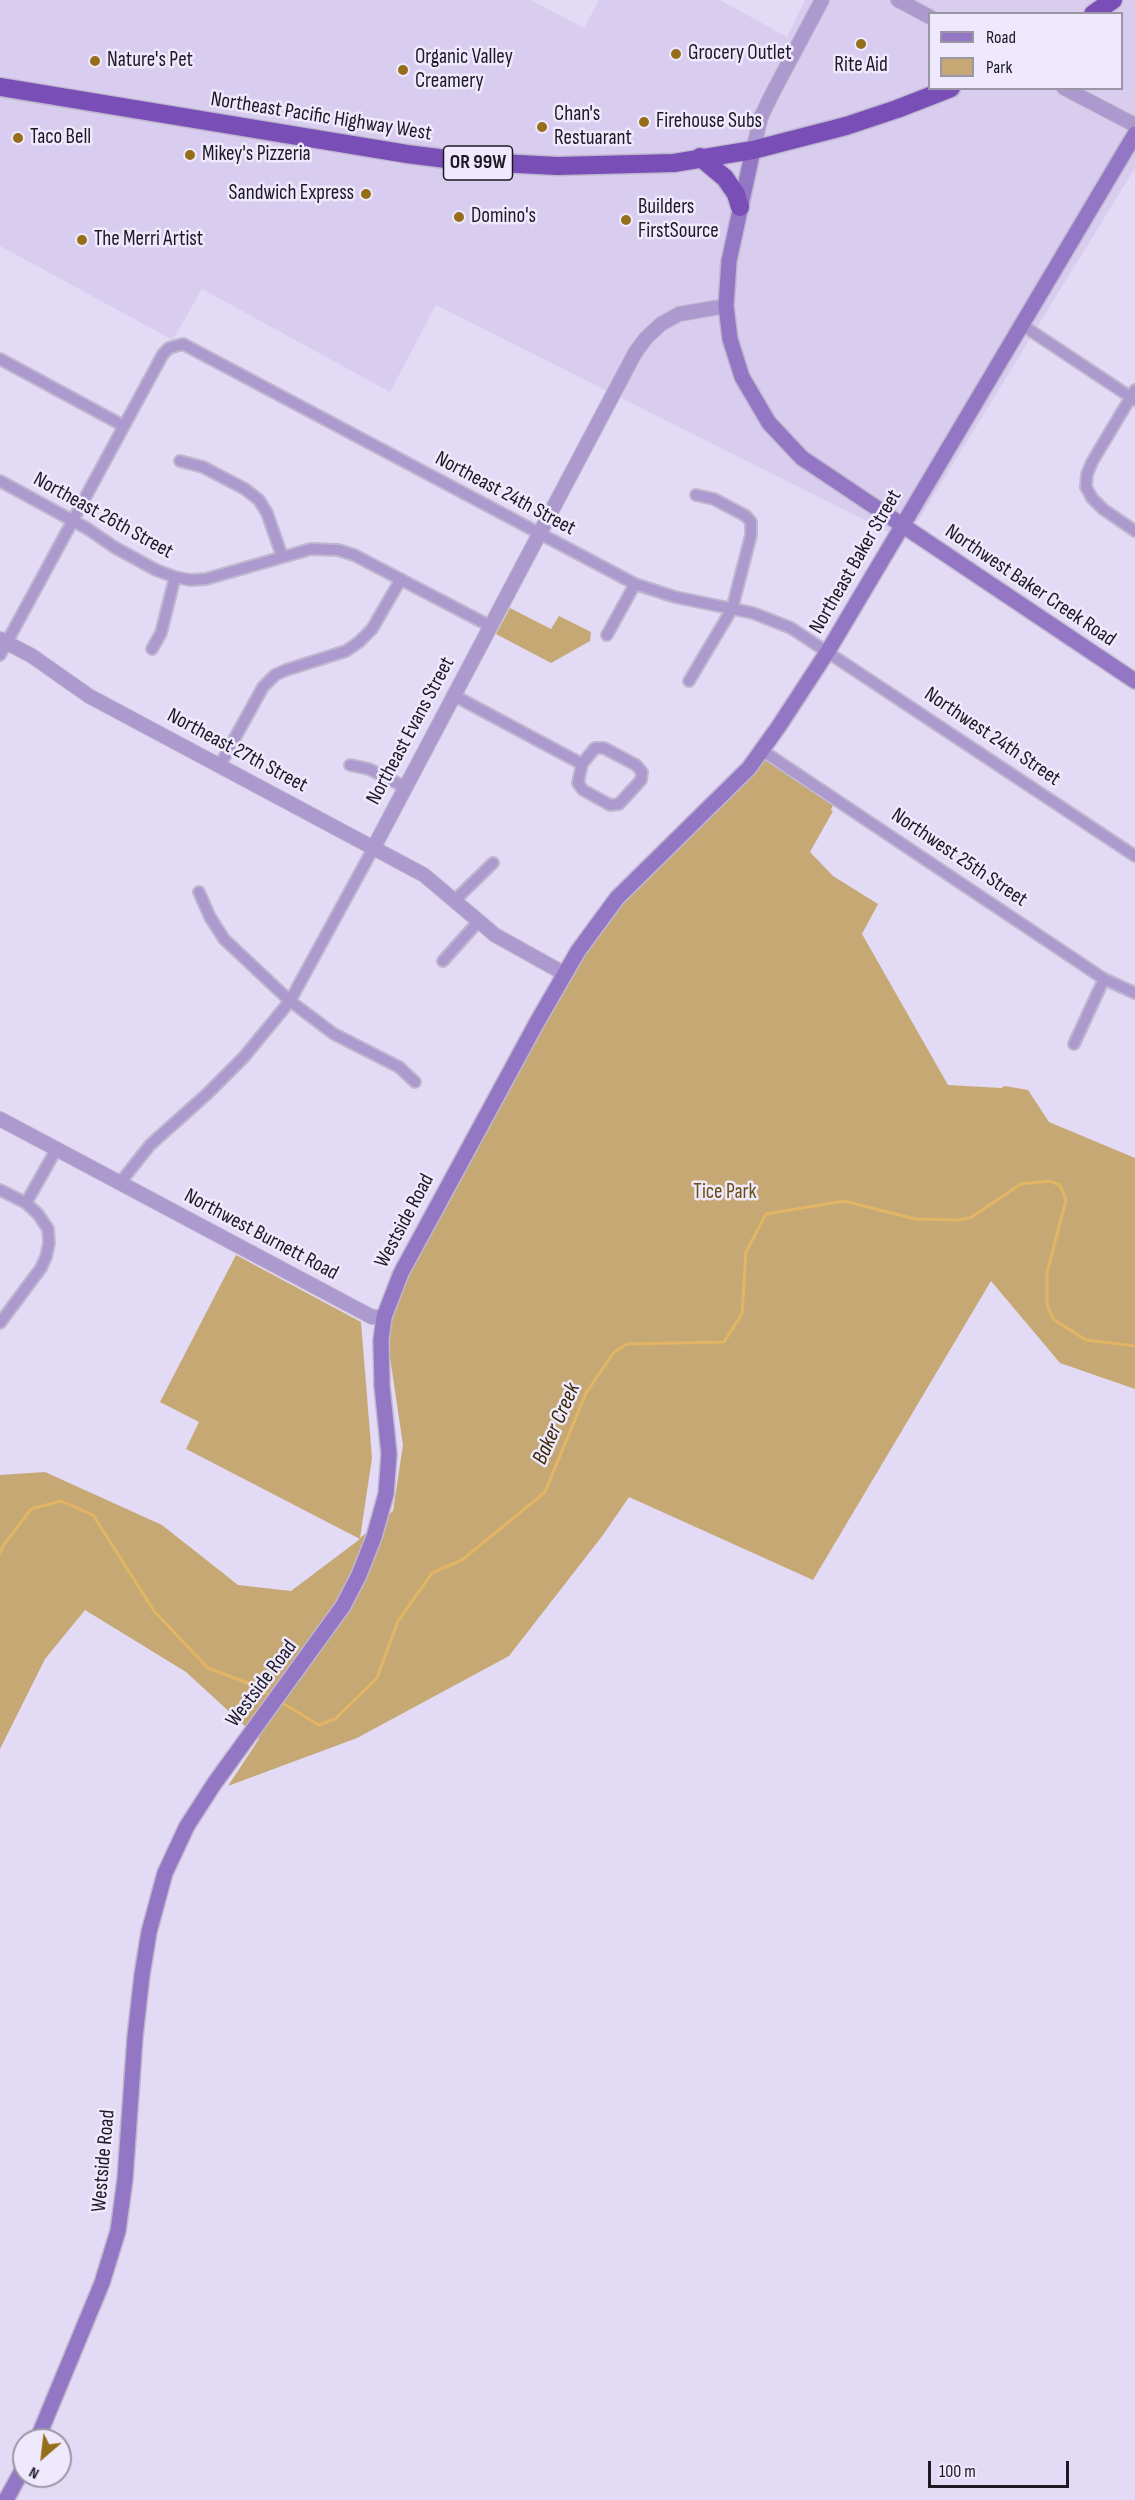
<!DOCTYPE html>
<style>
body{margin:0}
#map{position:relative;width:1135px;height:2500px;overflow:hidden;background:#e3daf5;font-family:"Sofia Sans Condensed",sans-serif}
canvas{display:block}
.legend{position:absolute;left:928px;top:12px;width:195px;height:78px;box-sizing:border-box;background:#efe9fe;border:2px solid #9b96a6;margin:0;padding:8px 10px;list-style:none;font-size:18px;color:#1c1923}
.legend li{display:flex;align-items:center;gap:12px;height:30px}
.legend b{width:30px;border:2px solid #9b96a6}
.north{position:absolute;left:12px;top:2428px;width:60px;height:60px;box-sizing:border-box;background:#efe9fe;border:2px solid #9b96a6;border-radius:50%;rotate:208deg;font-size:16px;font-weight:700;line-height:24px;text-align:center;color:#1c1923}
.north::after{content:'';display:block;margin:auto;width:21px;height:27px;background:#966e19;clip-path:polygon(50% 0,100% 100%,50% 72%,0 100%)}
.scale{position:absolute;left:928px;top:2461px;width:141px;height:27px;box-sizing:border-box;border:3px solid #1c1923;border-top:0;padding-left:8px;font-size:18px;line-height:21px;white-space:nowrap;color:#1c1923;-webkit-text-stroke:4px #efe9fe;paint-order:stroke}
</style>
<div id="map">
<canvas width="1135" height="2500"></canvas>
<ul class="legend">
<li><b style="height:8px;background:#9376c4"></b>Road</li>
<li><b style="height:16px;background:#c6a874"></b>Park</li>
</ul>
<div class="north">N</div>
<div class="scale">100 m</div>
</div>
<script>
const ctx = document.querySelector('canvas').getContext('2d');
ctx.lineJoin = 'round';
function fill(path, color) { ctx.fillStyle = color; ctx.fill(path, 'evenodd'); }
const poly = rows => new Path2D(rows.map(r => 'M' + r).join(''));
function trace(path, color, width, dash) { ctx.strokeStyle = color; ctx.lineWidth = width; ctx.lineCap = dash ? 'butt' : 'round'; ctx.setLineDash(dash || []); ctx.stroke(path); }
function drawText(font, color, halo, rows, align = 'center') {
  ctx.font = font + ' "Sofia Sans Condensed",sans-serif'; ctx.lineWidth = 5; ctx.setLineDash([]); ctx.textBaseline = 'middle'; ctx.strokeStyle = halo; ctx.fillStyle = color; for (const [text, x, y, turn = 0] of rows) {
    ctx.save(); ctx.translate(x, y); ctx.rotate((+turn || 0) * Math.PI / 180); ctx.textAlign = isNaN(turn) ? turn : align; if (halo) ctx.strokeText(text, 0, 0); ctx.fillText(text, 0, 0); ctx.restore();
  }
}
const built = poly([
 [0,0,531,0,584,28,599,0,720,0,787,37,805,0,1135,0,1135,168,918,521,886,531,436,305,390,392,202,289,173,340,0,246],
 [930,14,1122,14,1122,88,930,88]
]);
const green = poly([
 [510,608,551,629,559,616,591,632,590,641,551,663,496,634],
 [763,751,833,805,831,810,833,811,810,852,833,876,878,904,862,934,948,1085,1001,1088,1005,1086,1028,1090,1049,1122,1135,1158,1135,1389,1060,1363,991,1281,813,1580,629,1497,603,1535,509,1656,357,1738,228,1786,259,1739,186,1672,85,1610,45,1659,0,1749,0,1475,45,1472,162,1525,238,1585,291,1591,360,1539,186,1449,199,1422,160,1402,236,1255,361,1322,372,1458,360,1538,393,1511,403,1445,384,1317,534,1027,617,898]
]);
const stream = poly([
 [0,1554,3,1546,31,1509,61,1501,93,1515,154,1611,208,1668,253,1685,271,1696],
 [279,1701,319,1725,335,1719,377,1678,398,1621,432,1573,462,1560,545,1492,586,1393,614,1352,627,1344,724,1342,742,1314,746,1252,766,1214,844,1201,915,1219,957,1220,970,1218,1021,1184,1049,1181,1060,1185,1066,1200,1047,1273,1047,1304,1053,1319,1086,1340,1135,1346]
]);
const minor = poly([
 [1022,325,1135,400],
 [0,359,124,426],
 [1135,390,1092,462,1087,474,1086,487,1092,498,1103,509,1135,531],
 [180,461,203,467,245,489,259,500,267,513,282,556],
 [0,481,88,529,114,547,156,570,175,577,190,580,206,579,311,549,338,550,354,555,490,626],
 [607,635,635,584],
 [152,649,161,633,175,577],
 [0,655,163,354,169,348,183,344,635,584,675,597,753,613,791,628,1135,856],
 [689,681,732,609,751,535,751,522,746,516,714,499,696,495],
 [453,695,582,764,578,783,583,790,610,805,619,804,641,780,642,772,636,765,604,748,595,748,582,764],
 [763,751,1104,979,1135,993],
 [220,765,263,687,275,675,286,670,346,651,359,642,372,629,401,579],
 [350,765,369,769,405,787],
 [199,892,210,917,224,939,290,1001,334,1034,399,1067,415,1082],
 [455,900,493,863],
 [443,961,478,922],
 [1074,1044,1104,979],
 [120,1183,150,1145,207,1094,244,1057,290,1001,374,847],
 [0,1190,26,1203,38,1214,48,1229,49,1243,46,1257,41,1268,0,1323],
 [26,1203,56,1150]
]);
const tertiary = poly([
 [898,0,930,17],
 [1064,88,1135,125],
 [753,150,761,117,771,96,822,0],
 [0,639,32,656,89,696,424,875,495,935,565,974],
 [374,847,635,353,646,338,661,324,679,314,726,306],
 [0,1119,372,1317,384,1317]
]);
const secondary = poly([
 [753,150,729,261,726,306,730,339,742,377,769,423,802,458,1135,681],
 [37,2440,102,2283,118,2231,125,2179,135,2037,142,1975,149,1932,165,1873,187,1826,214,1784,343,1606,359,1575,374,1537,386,1494,389,1454,382,1386,381,1340,384,1317,401,1273,536,1024,578,951,617,898,749,768,779,726,828,651,1135,134],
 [6,2500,24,2467]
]);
const trunk = poly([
 [1093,14,1113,0],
 [0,87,407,154,462,161,557,166,674,163,753,150,846,126,897,109,951,88],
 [700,157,725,178,736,194,740,207]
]);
const markers = [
 [861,44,6,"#966e19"],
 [676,54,6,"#966e19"],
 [95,61,6,"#966e19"],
 [403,70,6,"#966e19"],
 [644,122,6,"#966e19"],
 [542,127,6,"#966e19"],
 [18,138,6,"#966e19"],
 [190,155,6,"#966e19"],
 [366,194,6,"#966e19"],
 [459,217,6,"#966e19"],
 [626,220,6,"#966e19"],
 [82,240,6,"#966e19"]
];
const shields = [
 [478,163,69]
];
const shieldNames = [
 ["OR 99W",478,163]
];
const poiNames = [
 ["Grocery Outlet",688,54],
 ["Organic Valley",415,58],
 ["Creamery",415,82],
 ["Nature's Pet",107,61],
 ["Rite Aid",861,66,"center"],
 ["Chan's",554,115],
 ["Restuarant",554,139],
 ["Firehouse Subs",656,122],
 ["Taco Bell",30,138],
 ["Mikey's Pizzeria",202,155],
 ["Sandwich Express",354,194,"right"],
 ["Builders",638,208],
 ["FirstSource",638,232],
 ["Domino's",471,217],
 ["The Merri Artist",94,240]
];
const streetNames = [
 ["Northeast Pacific Highway West",321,117,9],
 ["Northeast 24th Street",505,494,28],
 ["Northeast 26th Street",103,516,29],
 ["Northeast Baker Street",856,562,-60],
 ["Northwest Baker Creek Road",1030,586,34],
 ["Northeast Evans Street",411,731,-62],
 ["Northwest 24th Street",992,737,34],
 ["Northeast 27th Street",237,751,28],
 ["Northwest 25th Street",959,858,34],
 ["Westside Road",405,1221,-62],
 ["Northwest Burnett Road",261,1235,28],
 ["Westside Road",262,1684,-53],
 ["Westside Road",104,2161,-85]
];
const parkNames = [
 ["Tice Park",725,1193]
];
const waterNames = [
 ["Baker Creek",557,1424,-66]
];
fill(built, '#d8cdee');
fill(green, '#c6a874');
trace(stream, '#e2b564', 3);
trace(minor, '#bfb7cf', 14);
trace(tertiary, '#bfb7cf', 16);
trace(secondary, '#bfb7cf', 18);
trace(trunk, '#bfb7cf', 21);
trace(minor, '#ac9ace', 10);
trace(tertiary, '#ac9ace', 14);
trace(secondary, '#9376c4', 15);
trace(trunk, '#7a4eb7', 18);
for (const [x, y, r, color] of markers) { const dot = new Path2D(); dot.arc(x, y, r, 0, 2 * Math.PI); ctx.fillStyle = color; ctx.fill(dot); trace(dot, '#efe9fe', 2); }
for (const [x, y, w] of shields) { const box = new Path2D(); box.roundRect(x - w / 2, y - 17, w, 34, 4.5); ctx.fillStyle = '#efe9fe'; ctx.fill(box); trace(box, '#1c1923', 1.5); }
drawText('bold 20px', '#1c1923', null, shieldNames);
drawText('21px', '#1c1923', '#efe9fe', poiNames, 'left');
drawText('21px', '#1c1923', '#efe9fe', streetNames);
drawText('21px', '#6d4e0f', '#efe9fe', parkNames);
drawText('italic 22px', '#3a2803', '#efe9fe', waterNames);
</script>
